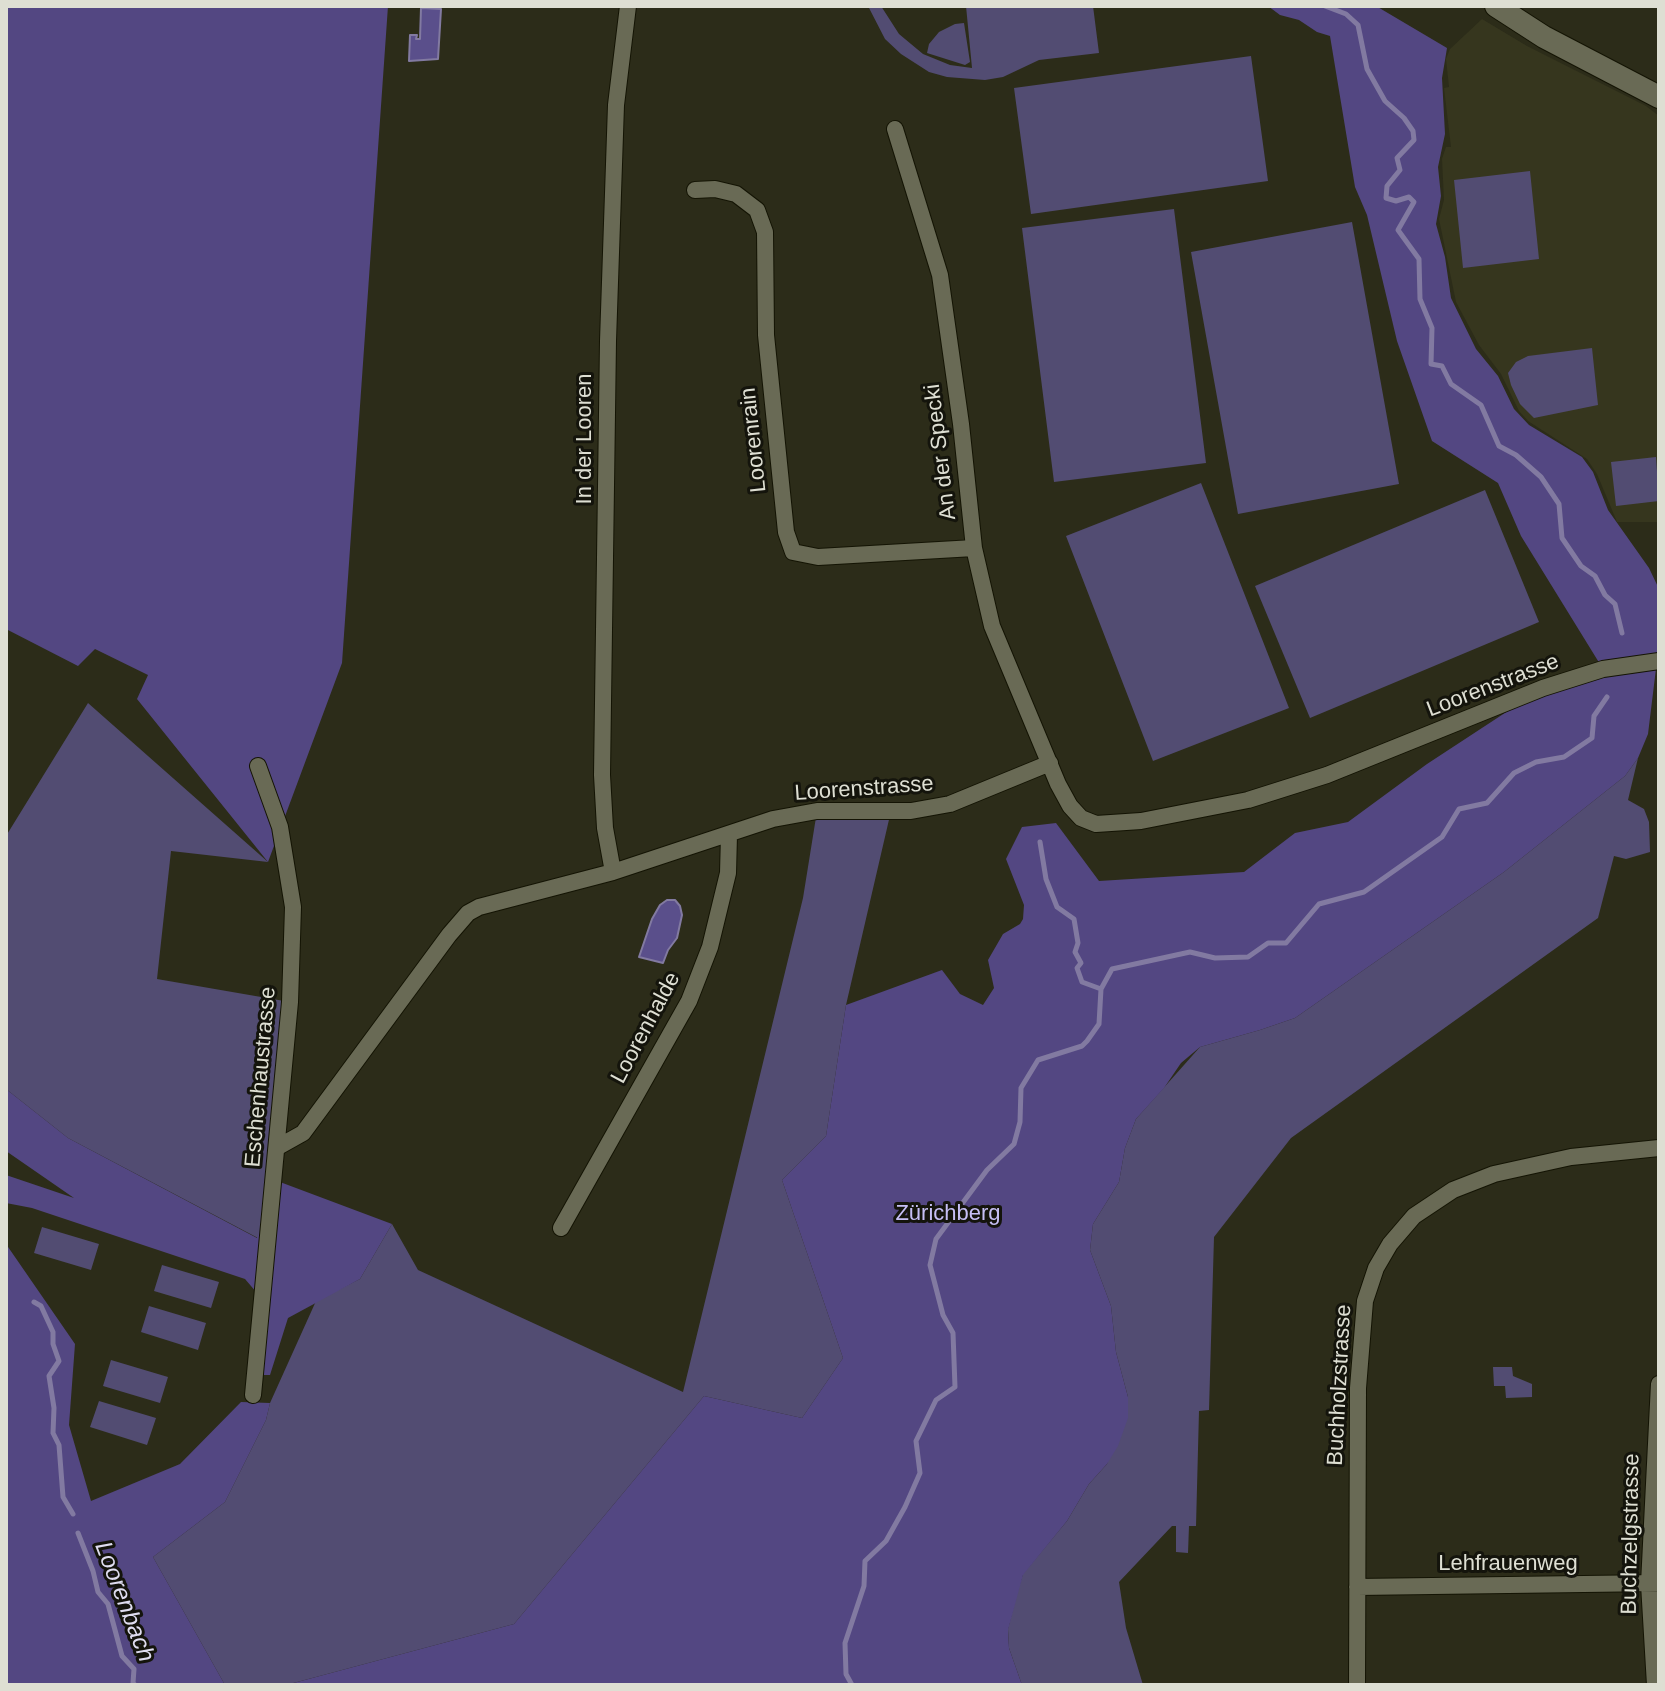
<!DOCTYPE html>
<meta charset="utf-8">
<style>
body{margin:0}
#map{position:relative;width:1665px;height:1691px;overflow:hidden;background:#2c2c19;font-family:Helvetica,sans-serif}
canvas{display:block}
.frame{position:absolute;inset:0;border:8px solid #dedfd3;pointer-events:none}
</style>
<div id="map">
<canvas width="1665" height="1691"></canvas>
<div class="frame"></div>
</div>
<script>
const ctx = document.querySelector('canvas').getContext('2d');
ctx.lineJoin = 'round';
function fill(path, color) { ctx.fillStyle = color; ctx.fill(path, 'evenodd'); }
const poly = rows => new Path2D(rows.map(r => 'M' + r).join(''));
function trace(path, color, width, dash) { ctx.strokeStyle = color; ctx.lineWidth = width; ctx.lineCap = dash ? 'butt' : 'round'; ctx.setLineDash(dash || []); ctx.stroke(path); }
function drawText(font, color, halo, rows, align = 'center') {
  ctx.font = font + ' Helvetica,sans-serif'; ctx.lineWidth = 6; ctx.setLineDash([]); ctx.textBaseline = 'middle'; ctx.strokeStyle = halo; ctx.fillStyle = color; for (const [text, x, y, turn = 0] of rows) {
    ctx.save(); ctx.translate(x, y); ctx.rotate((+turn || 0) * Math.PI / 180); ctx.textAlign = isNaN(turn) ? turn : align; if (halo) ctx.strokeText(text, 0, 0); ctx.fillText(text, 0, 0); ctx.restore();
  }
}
const built = poly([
 [1482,19,1527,46,1646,106,1659,116,1659,522,1617,522,1597,474,1587,459,1528,421,1519,411,1501,374,1479,345,1456,302,1439,219,1444,200,1442,159,1446,147,1451,147,1444,88,1449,87,1446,59,1450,49]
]);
const green = poly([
 [868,6,881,6,899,34,923,54,950,65,972,68,966,6,1093,6,1099,53,1039,60,1003,77,985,80,947,77,929,72,901,54,885,39],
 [964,23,970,62,965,65,927,53,929,44,939,32,955,24],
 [1251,56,1268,181,1031,214,1014,88],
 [1530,171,1539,259,1463,268,1454,180],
 [1174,209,1206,463,1054,482,1022,228],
 [1352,222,1399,484,1238,514,1191,252],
 [1592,348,1598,405,1534,418,1520,404,1511,385,1508,373,1516,362,1528,356],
 [1656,457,1659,501,1616,506,1611,462],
 [1201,483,1289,708,1153,761,1066,536],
 [1485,490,1539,622,1310,718,1255,586],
 [88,703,268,862,171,851,157,979,290,1002,273,1198,258,1238,68,1138,6,1089,6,836],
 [1638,758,1628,800,1644,809,1649,822,1650,852,1626,859,1614,856,1598,918,1291,1138,1214,1237,1209,1410,1199,1411,1196,1526,1189,1526,1188,1553,1176,1552,1176,1526,1172,1526,1119,1582,1126,1628,1143,1685,1022,1685,1009,1648,1008,1629,1017,1593,1023,1574,1067,1521,1089,1484,1107,1464,1128,1397,1116,1352,1111,1306,1090,1250,1093,1224,1119,1182,1125,1148,1136,1119,1200,1047,1260,1030,1295,1018,1504,872,1625,776],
 [817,811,891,811,846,1005,826,1136,782,1180,843,1358,802,1418,704,1396,514,1624,286,1685,225,1685,153,1557,225,1502,266,1420,270,1403,316,1301,360,1279,392,1224,418,1270,683,1392,803,898],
 [42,1227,99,1244,91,1270,34,1253],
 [162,1265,219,1282,211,1308,154,1291],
 [149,1306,206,1323,198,1350,141,1332],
 [111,1360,168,1377,160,1403,103,1386],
 [1493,1367,1512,1367,1513,1376,1532,1384,1532,1397,1506,1398,1505,1386,1494,1386],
 [99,1401,156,1418,147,1445,90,1427]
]);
const forest = poly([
 [6,6,388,6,342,663,268,862,137,699,148,675,95,649,78,666,6,629],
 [1268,6,1376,6,1447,48,1442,78,1445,134,1438,167,1441,196,1436,224,1445,257,1451,298,1476,349,1498,376,1514,409,1529,425,1582,457,1593,472,1608,510,1649,568,1659,589,1659,644,1648,734,1638,758,1625,776,1504,872,1295,1018,1260,1030,1200,1047,1181,1063,1164,1088,1136,1119,1125,1148,1119,1182,1093,1224,1090,1250,1111,1306,1116,1352,1128,1397,1128,1418,1118,1446,1107,1464,1089,1484,1067,1521,1023,1575,1008,1630,1009,1648,1022,1685,286,1685,514,1624,704,1396,802,1418,843,1358,782,1180,826,1136,846,1005,942,970,960,994,983,1005,994,988,988,960,1003,934,1020,924,1023,919,1024,905,1006,859,1022,827,1056,823,1099,881,1244,872,1295,833,1348,822,1427,764,1543,688,1603,669,1521,536,1498,483,1432,441,1397,341,1367,215,1355,187,1330,36,1317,32,1299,20,1280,15],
 [6,1089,68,1138,257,1238,280,1182,392,1224,360,1279,288,1318,270,1375,259,1375,269,1307,245,1279,32,1208,6,1203,6,1175,74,1198,6,1151],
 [6,1244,75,1344,69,1425,91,1501,180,1464,241,1402,270,1403,266,1420,225,1502,153,1557,225,1685,6,1685]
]);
const water = poly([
 [421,8,441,9,438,59,409,61,410,35,417,35,416,39,420,39,421,8],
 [667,900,675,900,680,906,682,915,677,938,668,950,663,963,639,957,652,919,660,905,667,900]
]);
const stream = poly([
 [1325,6,1346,14,1358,25,1367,69,1385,101,1404,118,1413,131,1414,140,1397,158,1400,170,1387,186,1386,198,1396,201,1409,197,1414,202,1398,230,1419,259,1420,299,1432,328,1431,364,1442,366,1451,384,1481,405,1499,446,1516,455,1541,477,1559,504,1562,538,1581,566,1595,576,1605,595,1615,604,1622,633],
 [1040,842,1046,879,1057,907,1074,919,1078,943,1075,952,1081,963,1077,968,1082,982,1101,989],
 [34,1302,41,1306,53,1332,53,1344,59,1361,49,1376,54,1408,53,1433,59,1445,63,1497,73,1514],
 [78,1533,93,1571,98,1592,108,1604,122,1656,134,1669,133,1683,135,1685],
 [852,1685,846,1674,845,1643,864,1586,865,1561,886,1541,905,1507,920,1473,916,1441,936,1400,955,1387,953,1333,943,1315,930,1265,936,1239,987,1170,1014,1144,1020,1122,1021,1088,1038,1060,1082,1046,1087,1041,1099,1024,1101,989,1112,969,1190,952,1215,958,1248,957,1268,943,1286,943,1319,904,1364,892,1442,837,1459,809,1487,803,1514,773,1536,762,1564,757,1592,738,1594,716,1607,697]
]);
const minor = poly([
 [895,129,940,275,961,424,974,548,992,626,1058,784,1070,806,1081,818,1096,824,1141,821,1248,800,1327,775,1543,688,1603,669,1659,661],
 [695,190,715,189,736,194,757,210,765,232,766,335,786,532,793,552,818,557,974,548],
 [613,872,605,828,602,775,608,341,616,105,628,6],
 [278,1147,303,1133,449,935,468,913,479,907,613,872,773,819,817,811,911,811,950,804,1050,763],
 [561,1228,689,1001,710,947,728,873,729,835],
 [253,1395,290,1002,293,907,280,827,258,766],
 [1357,1587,1659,1583],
 [1357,1685,1358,1388,1365,1301,1376,1268,1390,1244,1414,1216,1453,1190,1494,1174,1571,1157,1659,1148],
 [1655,1685,1649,1584,1659,1384]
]);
const tertiary = poly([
 [1496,6,1544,37,1659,97]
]);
const streetNames = [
 ["In der Looren",585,439,-90],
 ["Loorenrain",754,440,-96],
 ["An der Specki",941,452,-97],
 ["Loorenstrasse",1493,686,-21],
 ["Loorenstrasse",864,789,-4],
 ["Loorenhalde",646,1028,-62],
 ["Eschenhaustrasse",261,1077,-85],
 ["Buchholzstrasse",1340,1385,-87],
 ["Buchzelgstrasse",1631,1534,-89],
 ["Lehfrauenweg",1508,1564]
];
const parkNames = [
 ["Zürichberg",948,1214]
];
const waterNames = [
 ["Loorenbach",124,1602,69]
];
fill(built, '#36361e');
fill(green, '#524c72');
fill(forest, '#534782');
fill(water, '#5a4f8b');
trace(water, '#827aa1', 2);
trace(stream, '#827aa1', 5);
trace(minor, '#141404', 18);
trace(tertiary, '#141404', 24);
trace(minor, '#696a55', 16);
trace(tertiary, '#696a55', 22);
drawText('22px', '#dedfd3', '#14140c', streetNames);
drawText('22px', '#c6bff5', '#14140c', parkNames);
drawText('italic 24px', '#dfddf0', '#14140c', waterNames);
</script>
